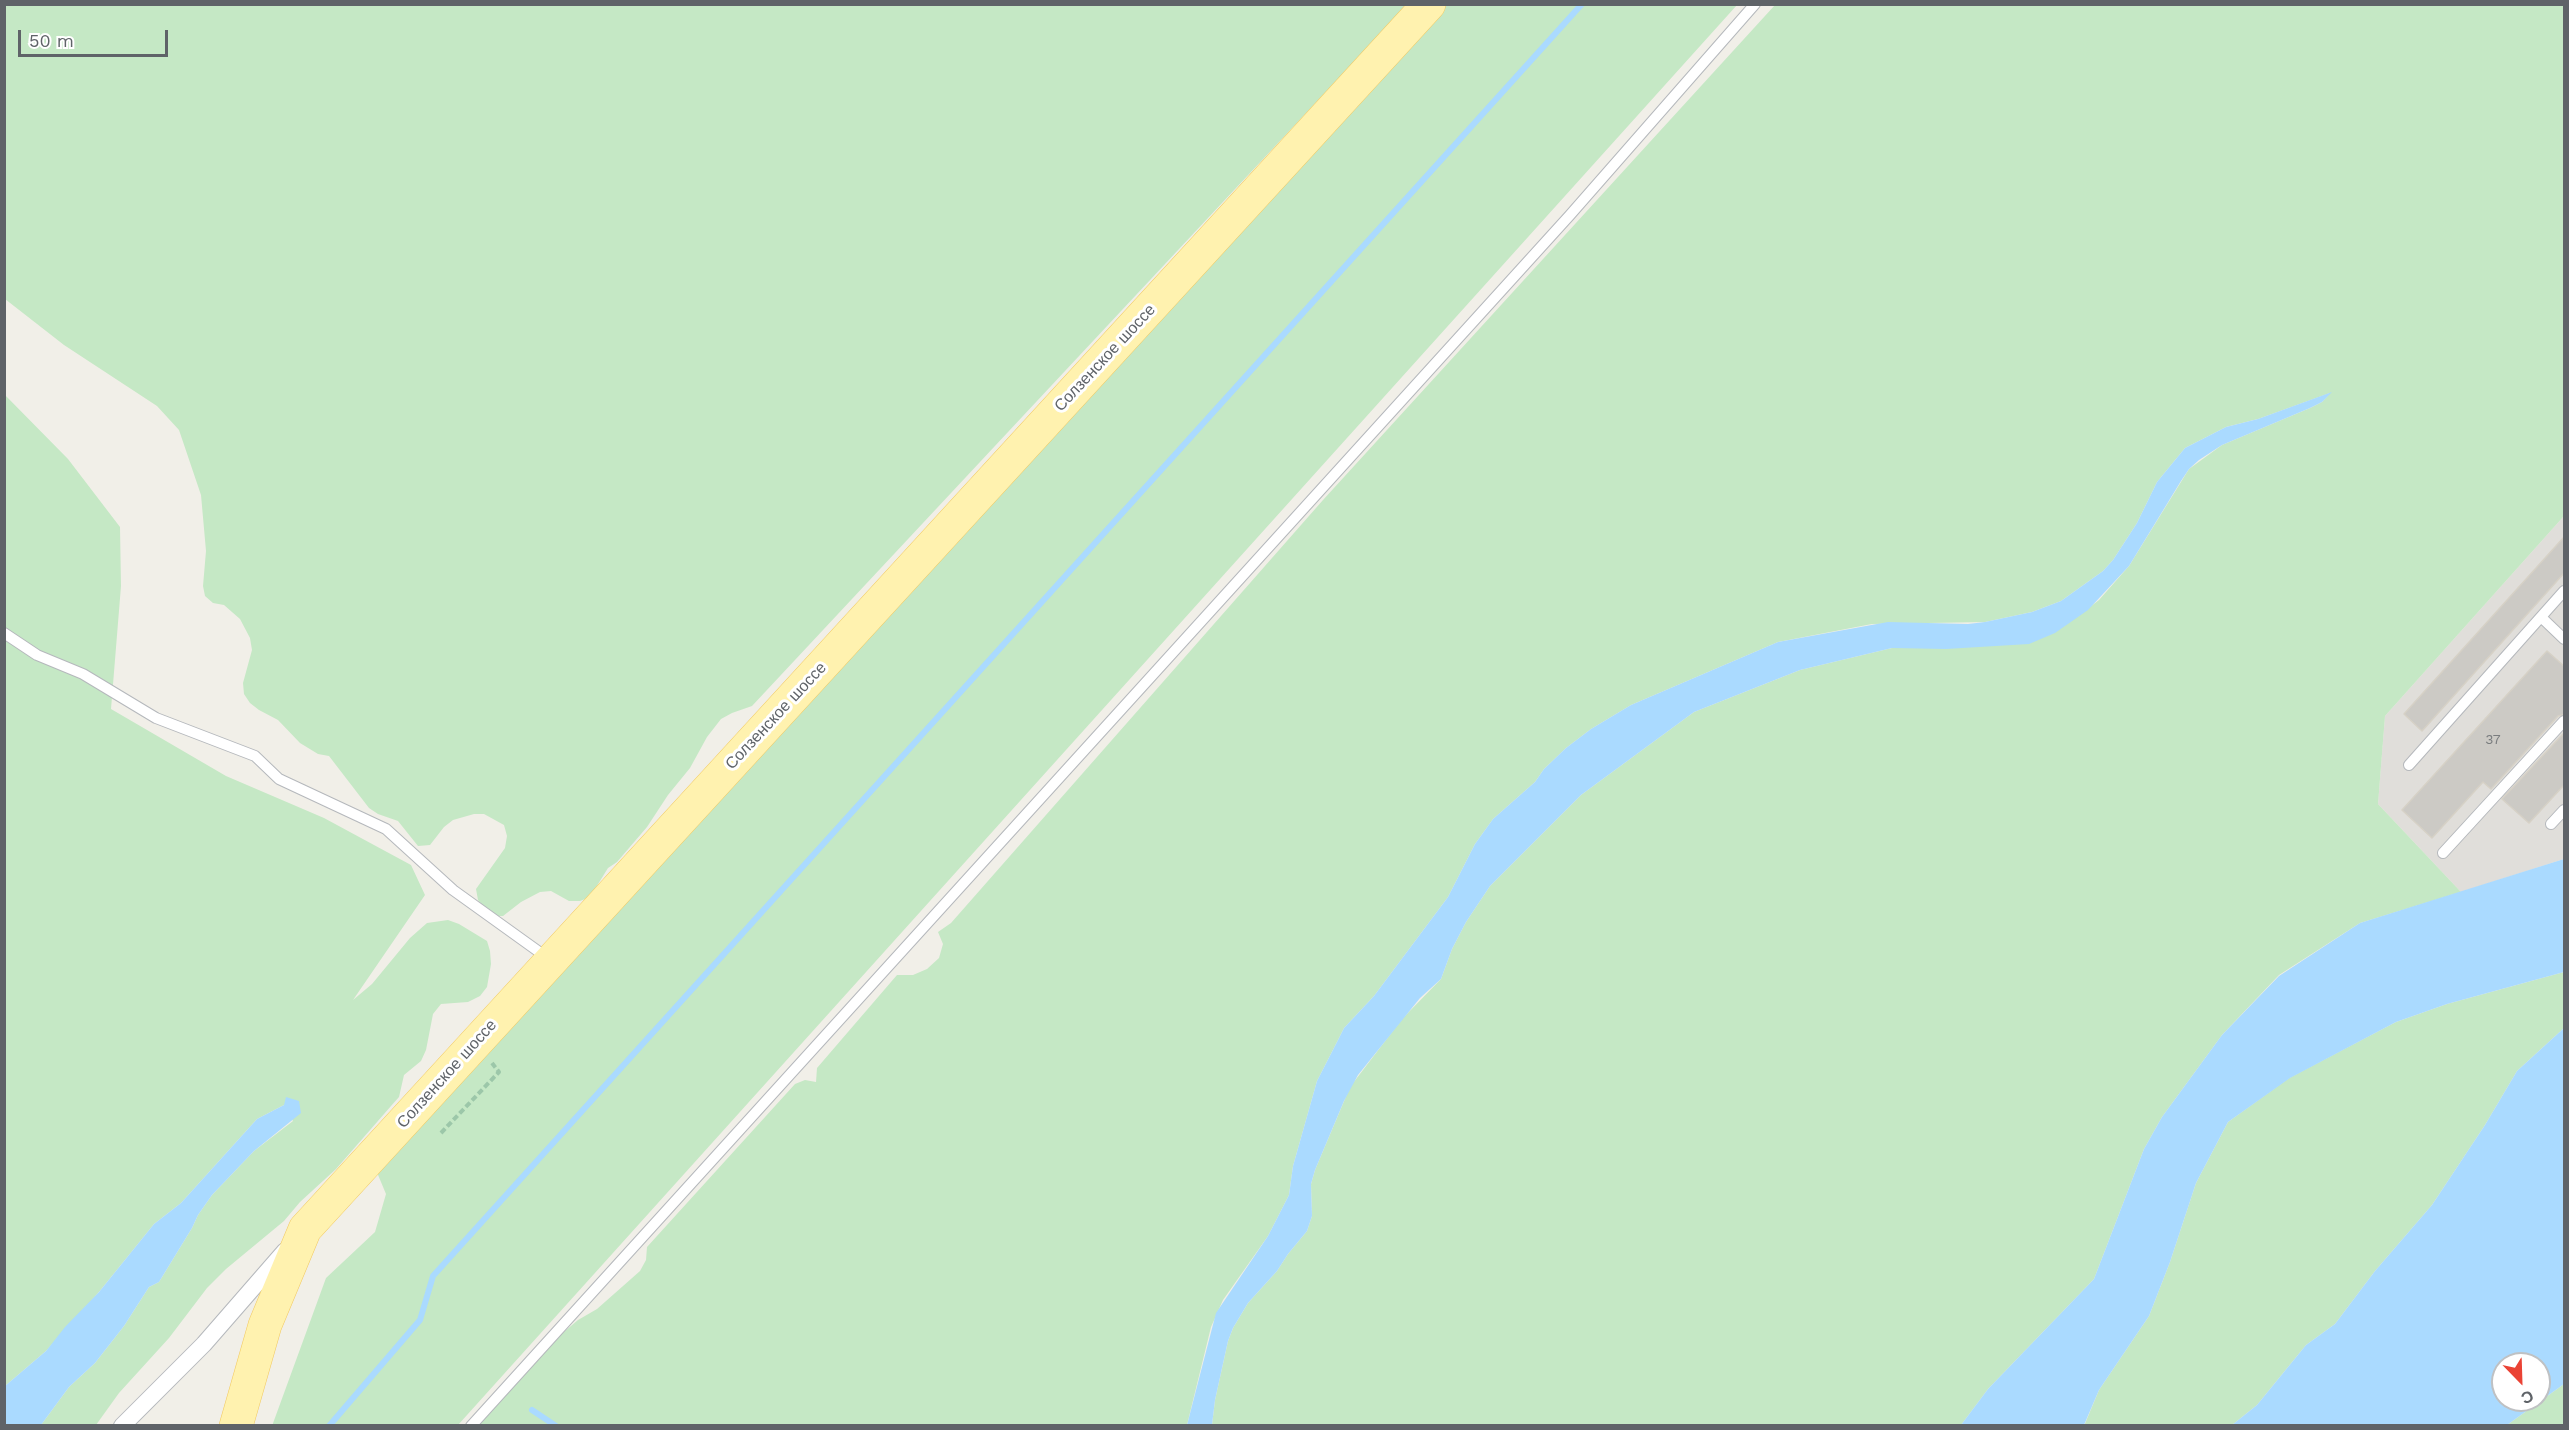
<!DOCTYPE html>
<meta charset="utf-8">
<style>
body{margin:0}
#map{position:relative;width:2569px;height:1430px;overflow:hidden;background:#f1efe8;font-family:"Work Sans",sans-serif}
canvas{display:block}
.frame{position:absolute;inset:0;border:6px solid #5f6368;pointer-events:none}
.north{position:absolute;left:2491px;top:1352px;width:60px;height:60px;box-sizing:border-box;background:#fff;border:2px solid #bfc1c3;border-radius:50%;rotate:157deg;font-size:16px;font-weight:700;line-height:24px;text-align:center;color:#5f6368}
.north::after{content:'';display:block;margin:auto;width:21px;height:27px;background:#ea4335;clip-path:polygon(50% 0,100% 100%,50% 72%,0 100%)}
.scale{position:absolute;left:18px;top:30px;width:150px;height:27px;box-sizing:border-box;border:3px solid #5f6368;border-top:0;padding-left:8px;font-size:18px;line-height:21px;white-space:nowrap;color:#5f6368;-webkit-text-stroke:4px #fff;paint-order:stroke}
</style>
<div id="map">
<canvas width="2569" height="1430"></canvas>
<div class="frame"></div>
<div class="north">С</div>
<div class="scale">50 m</div>
</div>
<script>
const ctx = document.querySelector('canvas').getContext('2d');
ctx.lineJoin = 'round';
function fill(path, color) { ctx.fillStyle = color; ctx.fill(path, 'evenodd'); }
const poly = rows => new Path2D(rows.map(r => 'M' + r).join(''));
function trace(path, color, width, dash) { ctx.strokeStyle = color; ctx.lineWidth = width; ctx.lineCap = dash ? 'butt' : 'round'; ctx.setLineDash(dash || []); ctx.stroke(path); }
function drawText(font, color, halo, rows, align = 'center') {
  ctx.font = font + ' "Work Sans",sans-serif'; ctx.lineWidth = 6; ctx.setLineDash([]); ctx.textBaseline = 'middle'; ctx.strokeStyle = halo; ctx.fillStyle = color; for (const [text, x, y, turn = 0] of rows) {
    ctx.save(); ctx.translate(x, y); ctx.rotate((+turn || 0) * Math.PI / 180); ctx.textAlign = isNaN(turn) ? turn : align; if (halo) ctx.strokeText(text, 0, 0); ctx.fillText(text, 0, 0); ctx.restore();
  }
}
const industrial = poly([
 [2564,516,2564,859,2461,892,2378,804,2385,716]
]);
const green = poly([
 [4,5,1407,5,752,706,732,713,721,719,707,737,690,768,668,795,647,827,617,862,608,868,590,897,580,901,569,901,551,891,540,892,521,902,503,916,493,916,485,909,478,900,476,889,505,848,507,836,504,825,484,814,474,814,453,820,444,827,430,845,418,846,398,821,378,814,369,808,329,756,318,754,300,743,278,720,259,710,250,703,244,694,243,683,252,650,250,638,240,619,224,605,213,603,205,596,203,586,206,551,201,495,179,430,157,406,64,345,5,299],
 [1445,5,1737,5,458,1425,272,1426,326,1278,375,1232,386,1194,376,1170],
 [1775,5,2564,5,2564,516,2385,716,2378,804,2461,892,2360,923,2279,975,2222,1035,2162,1117,2144,1149,2094,1279,1988,1389,1961,1425,1212,1425,1215,1400,1228,1341,1233,1328,1248,1303,1277,1271,1288,1254,1307,1231,1312,1216,1311,1184,1315,1170,1350,1087,1402,1019,1441,979,1452,949,1466,922,1490,886,1581,795,1694,712,1800,670,1892,648,1960,647,2077,617,2099,600,2129,566,2189,469,2222,445,2310,408,2322,402,2330,393,2258,419,2226,427,2185,448,2157,482,2137,523,2113,560,2103,571,2061,601,2032,612,1985,622,1872,624,1778,642,1631,705,1591,729,1566,748,1544,769,1535,782,1493,819,1475,844,1448,897,1374,996,1344,1028,1337,1042,1317,1081,1293,1166,1289,1195,1268,1236,1223,1300,1211,1327,1187,1425,478,1426,558,1337,578,1320,597,1309,640,1271,646,1260,647,1247,795,1084,805,1080,816,1082,817,1068,897,975,913,975,927,969,939,958,943,944,938,932,951,923,1323,500],
 [4,394,68,459,120,527,121,586,111,709,226,776,324,818,411,865,425,895,353,1000,372,984,410,938,427,923,448,920,459,924,487,941,490,951,491,964,487,987,480,996,468,1002,441,1004,433,1014,426,1050,421,1061,404,1075,399,1097,391,1106,336,1169,300,1202,284,1221,226,1269,207,1288,169,1338,119,1393,96,1425,41,1425,69,1387,95,1363,124,1326,149,1287,159,1282,192,1228,198,1215,212,1195,254,1151,293,1121,284,1105,257,1119,181,1203,154,1224,99,1292,46,1351,5,1386],
 [2564,972,2564,1028,2517,1071,2485,1125,2432,1205,2375,1271,2335,1324,2306,1345,2257,1405,2232,1425,2084,1426,2099,1390,2149,1316,2170,1262,2196,1183,2228,1122,2289,1078,2396,1022,2447,1004],
 [2564,1384,2564,1425,2507,1425]
]);
const water = poly([
 [2332,392,2322,402,2310,408,2222,445,2199,460,2189,469,2181,481,2129,566,2088,610,2055,633,2029,644,1946,649,1892,648,1800,670,1694,712,1581,795,1490,886,1466,922,1452,949,1441,979,1420,998,1358,1075,1344,1101,1315,1170,1311,1184,1312,1216,1307,1231,1288,1254,1277,1271,1248,1303,1233,1328,1228,1341,1215,1400,1212,1425,1187,1425,1216,1313,1268,1236,1289,1195,1293,1166,1317,1081,1337,1042,1344,1028,1374,996,1448,897,1475,844,1493,819,1535,782,1544,769,1566,748,1591,729,1631,705,1778,642,1888,622,1968,624,1985,622,2032,612,2061,601,2103,571,2113,560,2137,523,2157,482,2185,448,2226,427,2258,419],
 [2564,859,2564,972,2447,1004,2396,1022,2290,1078,2228,1122,2196,1183,2170,1262,2149,1316,2099,1390,2084,1425,1961,1425,1988,1389,2094,1279,2144,1149,2162,1117,2222,1035,2279,976,2360,923],
 [2564,1028,2564,1384,2507,1425,2232,1425,2257,1405,2306,1345,2335,1324,2375,1271,2432,1205,2485,1125,2517,1071],
 [2503,1364,2539,1364,2539,1400,2503,1400],
 [286,1097,299,1101,301,1113,254,1151,212,1195,198,1215,192,1228,159,1282,149,1287,124,1326,95,1363,69,1387,41,1425,5,1425,5,1386,46,1351,65,1327,99,1292,154,1224,181,1203,257,1119,284,1105]
]);
const stream = poly([
 [532,1410,556,1426],
 [329,1426,420,1320,433,1276,1582,4]
]);
const building = poly([
 [2565,536,2565,572,2422,731,2404,714,2565,536],
 [2547,651,2565,667,2565,714,2558,716,2491,789,2483,782,2432,838,2402,810,2547,651],
 [2565,732,2565,784,2529,823,2502,799,2565,732]
]);
const path = poly([
 [441,1133,499,1072,492,1063]
]);
const service = poly([
 [2541,617,2564,639],
 [4,633,37,655,83,674,156,718,255,756,279,779,386,829,453,890,549,959],
 [2409,765,2564,591],
 [2551,824,2564,810],
 [2443,853,2564,721],
 [471,1426,1570,215,1755,4]
]);
const pedestrian = poly([
 [122,1426,204,1344,285,1251]
]);
const primary = poly([
 [236,1426,265,1325,305,1229,1429,4]
]);
const numberNames = [
 ["37",2493,740]
];
const streetNames = [
 ["Солзенское шоссе",1105,358,-47],
 ["Солзенское шоссе",776,716,-47],
 ["Солзенское шоссе",447,1074,-48]
];
fill(industrial, '#e0deda');
fill(green, '#c5e8c5');
fill(water, '#aadaff');
trace(stream, '#aadaff', 6);
fill(building, '#cccac5');
trace(building, '#d6d1c6', 1.5);
trace(service, '#b5b8bc', 12);
trace(pedestrian, '#b5b8bc', 18);
trace(primary, '#f2c960', 34);
trace(path, '#9cc7a9', 4, [6, 3]);
trace(service, '#fff', 10);
trace(pedestrian, '#fff', 16);
trace(primary, '#fff2af', 33);
drawText('14px', '#7a7d7f', null, numberNames);
drawText('16px', '#5f6368', '#fff', streetNames);
</script>
